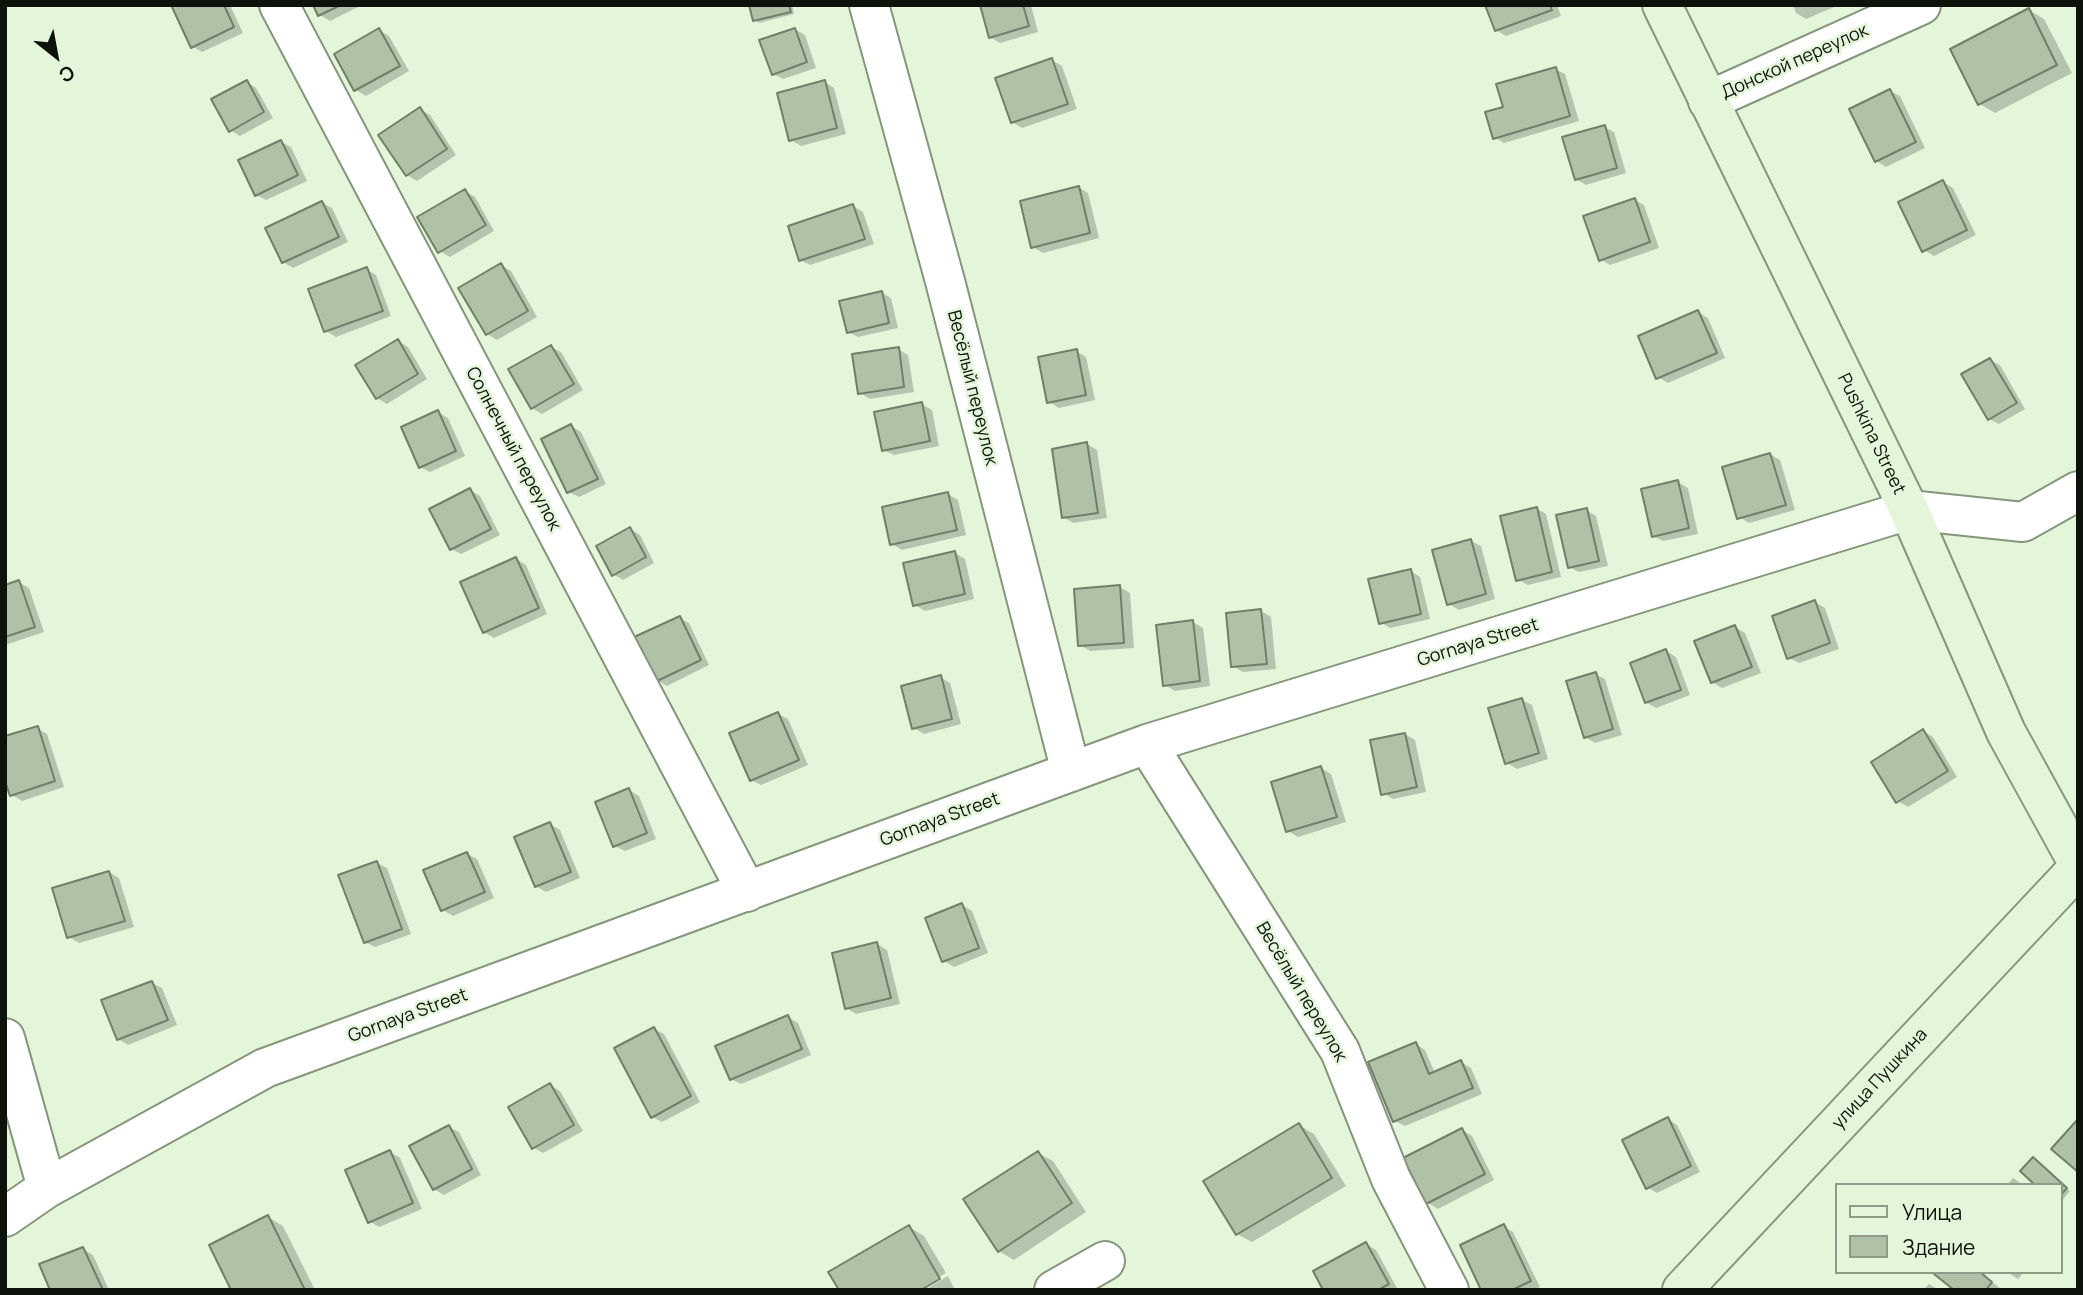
<!DOCTYPE html>
<meta charset="utf-8">
<style>
body{margin:0}
#map{position:relative;width:2083px;height:1295px;overflow:hidden;background:#e3f6da;font-family:Manrope,sans-serif}
canvas{display:block}
.frame{position:absolute;inset:0;border:7px solid #0d130a;pointer-events:none}
.legend{position:absolute;left:1835px;top:1183px;width:228px;height:91px;box-sizing:border-box;background:#e3f6da;border:2px solid #8d9b87;margin:0;padding:9px 12px;list-style:none;font-size:21px;color:#0d130a}
.legend li{display:flex;align-items:center;gap:14px;height:35px}
.legend b{width:35px;border:2px solid #8d9b87}
.north{position:absolute;left:21px;top:21px;width:70px;height:70px;-webkit-text-stroke:5px #e3f6da;paint-order:stroke;rotate:149deg;font-size:19px;font-weight:700;line-height:28px;text-align:center;color:#0d130a}
.north::after{content:'';display:block;margin:auto;width:24px;height:32px;background:#0d130a;clip-path:polygon(50% 0,100% 100%,50% 72%,0 100%)}
</style>
<div id="map">
<canvas width="2083" height="1295"></canvas>
<div class="frame"></div>
<ul class="legend">
<li><b style="height:9px;background:#e3f6da"></b>Улица</li>
<li><b style="height:19px;background:#afc1a7"></b>Здание</li>
</ul>
<div class="north">С</div>
</div>
<script>
const ctx = document.querySelector('canvas').getContext('2d');
ctx.lineJoin = 'round';
function fill(path, color) { ctx.fillStyle = color; ctx.fill(path, 'evenodd'); }
const poly = rows => new Path2D(rows.map(r => 'M' + r).join(''));
function trace(path, color, width, dash) { ctx.strokeStyle = color; ctx.lineWidth = width; ctx.lineCap = dash ? 'butt' : 'round'; ctx.setLineDash(dash || []); ctx.stroke(path); }
function drawText(font, color, halo, rows, align = 'center') {
  ctx.font = font + ' Manrope,sans-serif'; ctx.lineWidth = 5; ctx.setLineDash([]); ctx.textBaseline = 'middle'; ctx.strokeStyle = halo; ctx.fillStyle = color; for (const [text, x, y, turn = 0] of rows) {
    ctx.save(); ctx.translate(x, y); ctx.rotate((+turn || 0) * Math.PI / 180); ctx.textAlign = isNaN(turn) ? turn : align; if (halo) ctx.strokeText(text, 0, 0); ctx.fillText(text, 0, 0); ctx.restore();
  }
}
const shadow = poly([
 [179,5,230,5,243,33,202,52,193,47],
 [315,5,362,5,330,21,320,15],
 [751,5,792,5,794,14,759,23,755,20],
 [981,5,1031,5,1038,32,1000,43,990,37],
 [1487,5,1557,5,1561,16,1506,36,1496,30],
 [1793,5,1839,5,1806,19,1796,13],
 [2029,10,2044,19,2072,73,1995,113,1980,104],
 [795,29,805,35,816,68,783,79,773,74],
 [379,30,389,36,409,71,366,96,356,90],
 [1052,60,1062,66,1077,109,1022,128,1012,122],
 [1555,69,1565,74,1579,121,1504,143,1494,137,1505,108],
 [247,82,256,88,273,118,240,136,230,130],
 [825,82,834,88,846,134,801,146,791,140],
 [1890,91,1900,96,1925,148,1886,167,1876,161],
 [420,109,430,115,456,155,417,181,407,175],
 [1604,127,1614,132,1626,173,1586,185,1576,179],
 [281,142,291,147,307,181,266,200,256,195],
 [1943,182,1953,188,1976,235,1934,256,1924,250],
 [1078,187,1088,193,1099,238,1043,253,1033,247],
 [465,191,475,197,494,231,450,257,440,251],
 [1635,200,1644,205,1659,248,1610,265,1600,259],
 [322,203,332,208,348,242,293,268,283,262],
 [853,206,863,212,874,244,810,265,800,260],
 [501,265,511,271,537,317,497,340,487,334],
 [366,269,376,275,391,316,336,337,326,331],
 [881,292,891,298,898,328,858,337,848,332],
 [1698,312,1708,318,1725,358,1668,383,1658,377],
 [398,341,408,347,427,379,387,404,377,398],
 [551,347,561,352,583,390,542,414,532,408],
 [898,349,908,355,914,392,870,399,860,393],
 [1076,351,1086,357,1095,400,1059,408,1049,402],
 [1990,360,2000,365,2025,409,1999,424,1989,419],
 [922,404,932,410,939,446,894,455,884,450],
 [438,412,448,418,465,456,430,472,420,467],
 [571,426,581,432,606,484,579,497,569,492],
 [1087,444,1097,450,1107,518,1073,523,1063,517],
 [1770,454,1780,460,1795,510,1749,523,1739,517],
 [1678,482,1688,488,1698,534,1663,541,1653,536],
 [470,490,480,496,500,535,461,554,451,549],
 [948,494,958,500,966,535,902,550,892,544],
 [1536,508,1546,514,1561,577,1528,585,1518,580],
 [1586,510,1596,516,1608,566,1579,572,1569,567],
 [630,529,640,535,654,563,623,580,613,574],
 [1471,541,1481,546,1495,599,1459,610,1449,604],
 [955,553,965,559,974,599,925,611,915,605],
 [516,559,526,565,547,614,494,638,484,632],
 [1411,571,1420,577,1430,619,1390,628,1380,622],
 [19,582,29,588,44,632,5,645,5,587],
 [1120,587,1130,593,1134,648,1090,651,1080,645],
 [1815,602,1825,608,1839,649,1799,663,1789,658],
 [1261,611,1271,617,1276,669,1243,672,1233,666],
 [679,618,689,623,709,665,667,686,657,680],
 [1193,622,1203,628,1210,686,1175,691,1165,685],
 [1735,627,1745,633,1761,673,1722,688,1712,682],
 [1666,651,1676,657,1690,695,1656,708,1646,702],
 [1595,674,1605,679,1622,735,1595,743,1585,737],
 [940,677,950,683,961,724,924,734,914,728],
 [1522,700,1532,705,1548,759,1517,769,1507,763],
 [778,714,788,719,808,765,761,785,751,780],
 [37,728,47,734,64,787,22,801,12,795],
 [1923,731,1933,737,1957,777,1908,807,1898,801],
 [1405,734,1415,740,1426,792,1393,799,1383,793],
 [1321,768,1331,774,1346,822,1298,837,1288,831],
 [629,790,639,796,656,839,625,851,615,846],
 [550,824,560,830,580,878,546,892,536,886],
 [467,854,477,859,494,898,453,916,443,910],
 [377,863,387,868,411,934,375,947,365,942],
 [109,872,119,878,134,927,79,943,69,937],
 [962,905,972,911,988,953,954,967,944,961],
 [877,944,887,950,900,1004,856,1014,846,1008],
 [152,983,162,988,177,1025,128,1045,118,1039],
 [788,1017,798,1023,811,1055,741,1084,731,1079],
 [654,1029,664,1034,700,1102,662,1122,652,1117],
 [1416,1044,1425,1050,1435,1073,1461,1062,1471,1068,1482,1094,1405,1126,1395,1121],
 [550,1085,560,1091,583,1131,543,1153,534,1148],
 [1668,1119,1677,1125,1700,1172,1657,1193,1647,1187],
 [1299,1125,1314,1134,1346,1186,1252,1242,1237,1234],
 [449,1127,459,1132,481,1175,444,1195,434,1189],
 [1462,1130,1472,1136,1494,1180,1438,1209,1428,1203,1405,1159],
 [390,1152,400,1158,422,1209,379,1227,369,1221],
 [1038,1153,1053,1161,1086,1212,1014,1260,999,1251],
 [2037,1162,2070,1191,2060,1203,2060,1185],
 [2013,1178,2022,1184,2024,1185,2007,1185],
 [268,1217,283,1226,315,1290,233,1290],
 [1503,1226,1513,1232,1540,1287,1533,1290,1483,1290],
 [909,1227,924,1236,946,1273,918,1290],
 [1366,1244,1376,1250,1398,1290,1325,1290],
 [83,1249,93,1255,109,1290,52,1290],
 [1937,1272,1980,1272,2001,1289,1957,1290],
 [2007,1272,2024,1272,2018,1279],
 [948,1276,954,1288,950,1290,925,1290],
 [1929,1284,1939,1290,1923,1290]
]);
const building = poly([
 [175,5,224,5,234,27,191,48,172,7,175,5],
 [313,5,341,5,318,16,313,5],
 [749,5,789,5,791,12,753,21,749,5],
 [980,5,1023,5,1029,26,989,38,980,5],
 [1485,5,1550,5,1552,10,1495,31,1485,5],
 [2029,8,2057,65,1978,105,1950,49,2029,8],
 [379,28,400,66,354,91,334,54,379,28],
 [795,28,807,62,772,75,759,40,795,28],
 [1052,58,1068,104,1011,123,995,78,1052,58],
 [1556,67,1570,116,1493,139,1485,112,1503,107,1496,84,1556,67],
 [247,80,264,112,229,132,211,99,247,80],
 [825,80,837,128,789,141,777,93,825,80],
 [1890,89,1916,142,1875,162,1849,109,1890,89],
 [420,107,447,149,406,176,378,135,420,107],
 [1605,125,1617,168,1575,180,1562,137,1605,125],
 [281,140,298,175,255,196,238,160,281,140],
 [1943,180,1967,230,1922,252,1898,202,1943,180],
 [1079,186,1090,233,1031,248,1020,201,1079,186],
 [465,189,486,225,438,253,417,217,465,189],
 [1635,198,1650,242,1599,261,1583,216,1635,198],
 [322,201,339,237,282,263,265,228,322,201],
 [853,204,865,239,799,261,788,226,853,204],
 [501,263,528,311,486,335,458,288,501,263],
 [367,267,383,311,324,332,308,289,367,267],
 [882,291,889,323,847,333,839,301,882,291],
 [1698,310,1717,353,1656,379,1638,336,1698,310],
 [398,339,418,374,376,399,355,365,398,339],
 [551,345,574,384,531,409,508,369,551,345],
 [899,347,904,387,858,394,852,354,899,347],
 [1077,349,1086,395,1047,403,1038,357,1077,349],
 [1990,358,2017,403,1988,420,1961,374,1990,358],
 [922,402,930,441,882,451,874,412,922,402],
 [438,410,456,451,419,468,401,427,438,410],
 [571,424,598,479,567,493,541,439,571,424],
 [1087,442,1098,513,1062,518,1052,449,1087,442],
 [1770,453,1786,505,1737,519,1722,467,1770,453],
 [1678,480,1689,528,1652,537,1641,489,1678,480],
 [470,488,491,529,450,550,429,509,470,488],
 [948,492,957,530,890,545,882,507,948,492],
 [1537,507,1552,572,1516,581,1500,516,1537,507],
 [1587,508,1599,561,1568,568,1556,515,1587,508],
 [630,527,646,557,612,576,596,546,630,527],
 [1471,539,1486,594,1447,605,1432,550,1471,539],
 [955,551,965,594,913,606,903,563,955,551],
 [516,557,539,608,483,633,460,582,516,557],
 [1411,569,1421,614,1379,624,1368,579,1411,569],
 [19,580,35,627,5,637,5,585,19,580],
 [1120,585,1124,643,1078,646,1074,589,1120,585],
 [1815,600,1830,643,1787,659,1772,616,1815,600],
 [1261,609,1267,664,1231,667,1226,613,1261,609],
 [680,616,701,660,655,682,634,637,680,616],
 [1193,620,1200,681,1163,686,1156,625,1193,620],
 [1735,625,1752,667,1711,683,1694,641,1735,625],
 [1666,649,1681,690,1645,703,1630,663,1666,649],
 [1596,672,1613,729,1584,738,1566,681,1596,672],
 [941,675,952,719,912,729,901,686,941,675],
 [1522,698,1539,753,1505,764,1488,708,1522,698],
 [778,712,799,760,750,781,729,733,778,712],
 [38,726,55,781,10,796,5,781,5,736,38,726],
 [1923,729,1948,771,1896,803,1871,762,1923,729],
 [1405,733,1417,787,1381,795,1370,740,1405,733],
 [1321,766,1337,817,1286,832,1271,782,1321,766],
 [629,788,647,833,613,847,595,802,629,788],
 [550,822,571,872,535,887,514,837,550,822],
 [467,852,485,892,441,911,423,870,467,852],
 [377,861,402,929,364,943,338,875,377,861],
 [109,871,125,921,67,938,52,888,109,871],
 [962,903,979,948,942,962,925,918,962,903],
 [877,942,891,998,845,1009,832,953,877,942],
 [152,981,168,1020,117,1040,101,1000,152,981],
 [788,1015,802,1049,730,1080,715,1046,788,1015],
 [654,1027,691,1096,651,1118,614,1048,654,1027],
 [1416,1042,1429,1074,1461,1060,1473,1088,1393,1122,1368,1062,1416,1042],
 [550,1083,574,1125,532,1149,508,1107,550,1083],
 [1668,1117,1691,1166,1646,1189,1622,1140,1668,1117],
 [2078,1119,2078,1172,2051,1149,2078,1119],
 [1299,1123,1332,1178,1236,1235,1203,1181,1299,1123],
 [449,1125,472,1169,433,1190,409,1146,449,1125],
 [1462,1128,1485,1174,1426,1204,1403,1158,1462,1128],
 [390,1150,413,1203,368,1223,345,1170,390,1150],
 [1038,1151,1072,1203,998,1252,963,1199,1038,1151],
 [2033,1157,2067,1188,2060,1196,2060,1185,2035,1185,2020,1171,2033,1157],
 [268,1215,305,1290,231,1290,209,1245,268,1215],
 [1504,1224,1531,1281,1512,1290,1481,1290,1460,1245,1504,1224],
 [909,1225,940,1279,921,1290,839,1290,828,1272,909,1225],
 [1366,1242,1389,1284,1378,1290,1323,1290,1313,1271,1366,1242],
 [83,1247,103,1290,50,1290,39,1264,83,1247],
 [1935,1272,1980,1272,1992,1282,1986,1290,1954,1290,1934,1274,1935,1272]
]);
const street = poly([
 [279,5,747,892],
 [869,5,945,281,1071,772],
 [1708,101,1921,5],
 [1147,744,1340,1051,1391,1179,1449,1290],
 [5,1038,47,1188],
 [5,1217,47,1188,265,1068,1147,744,1909,510,2023,522,2078,491],
 [1054,1290,1105,1261]
]);
const secondary = poly([
 [1662,5,1909,510,2006,732,2078,863],
 [1682,1290,2078,868]
]);
const streetNames = [
 ["Донской переулок",1795,62,-24],
 ["Весёлый переулок",972,388,76],
 ["Pushkina Street",1871,434,64],
 ["Солнечный переулок",513,449,62],
 ["Gornaya Street",1478,643,-17],
 ["Gornaya Street",940,820,-20],
 ["Весёлый переулок",1301,992,59],
 ["Gornaya Street",408,1016,-20],
 ["улица Пушкина",1880,1079,-47]
];
fill(shadow, '#0003');
fill(building, '#afc1a7');
trace(building, '#6f8068', 2);
trace(street, '#85967d', 42);
trace(secondary, '#85967d', 42);
trace(street, '#fff', 38);
trace(secondary, '#e3f6da', 38);
drawText('18px', '#0d130a', '#e3f6da', streetNames);
</script>
